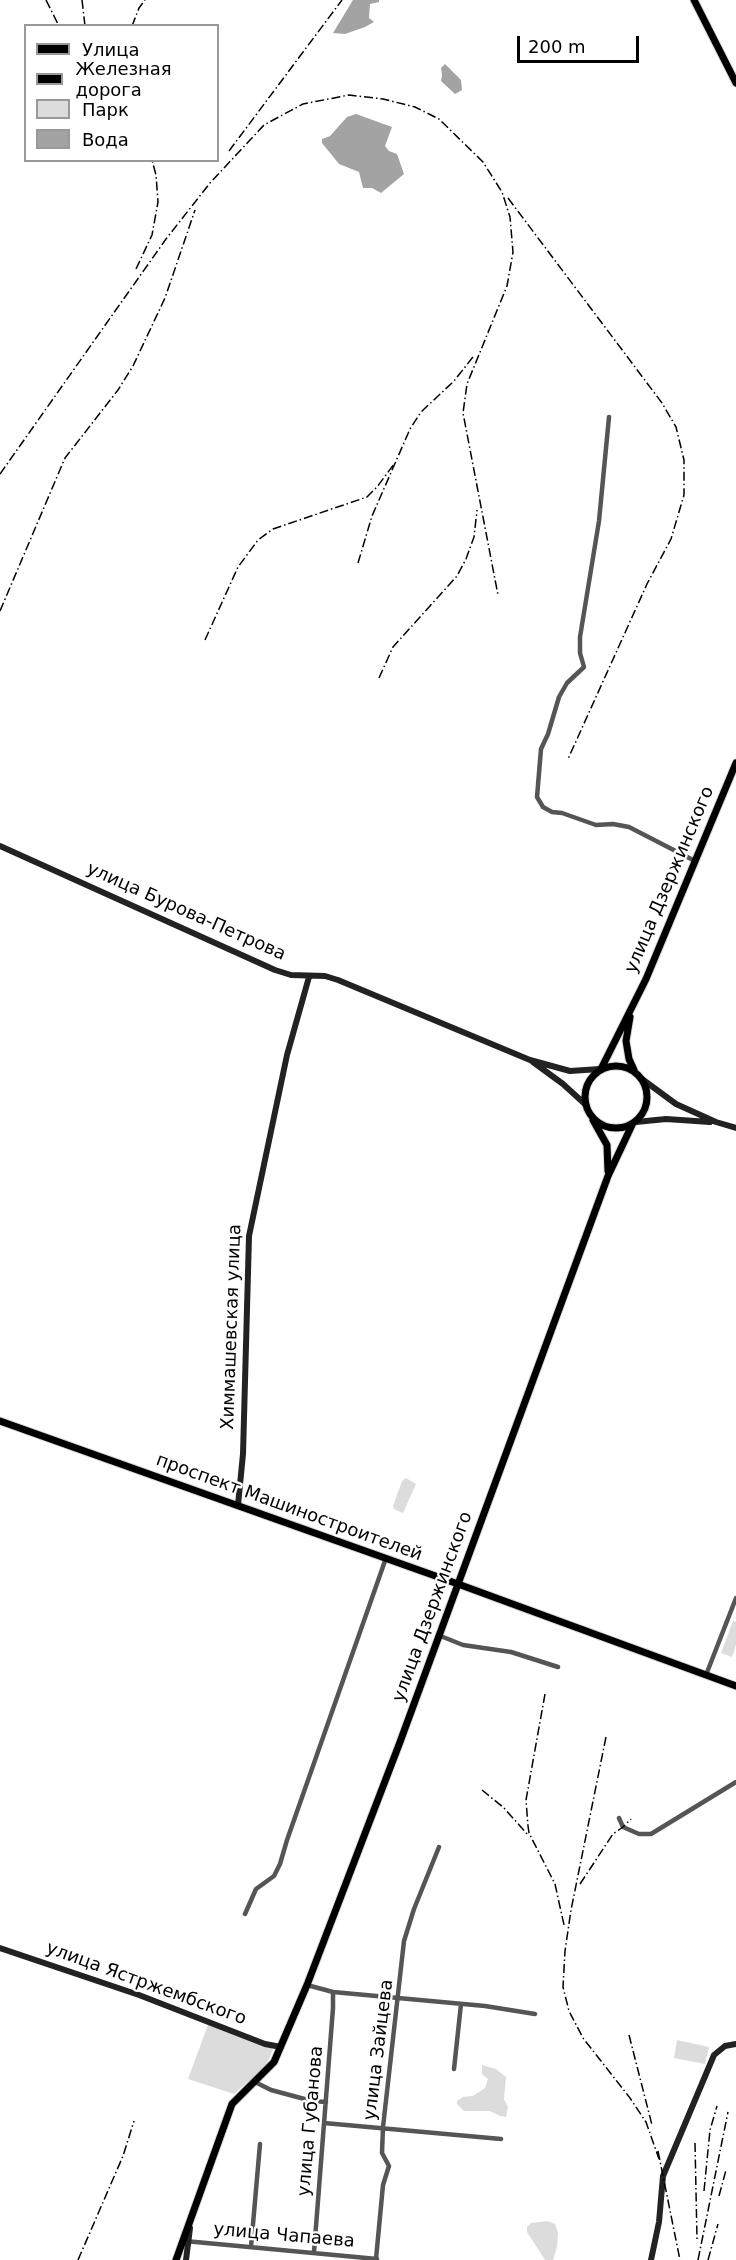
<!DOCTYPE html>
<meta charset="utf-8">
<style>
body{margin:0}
#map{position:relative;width:736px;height:2260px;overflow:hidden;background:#fff;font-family:"DejaVu Sans",sans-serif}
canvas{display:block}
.legend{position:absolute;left:24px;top:24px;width:195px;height:138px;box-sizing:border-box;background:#fff;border:2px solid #999;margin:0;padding:8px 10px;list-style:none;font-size:18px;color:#000}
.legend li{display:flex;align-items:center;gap:12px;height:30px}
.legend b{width:30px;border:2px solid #999}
.scale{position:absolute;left:517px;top:36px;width:122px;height:27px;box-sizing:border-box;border:3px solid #000;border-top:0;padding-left:8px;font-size:18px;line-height:21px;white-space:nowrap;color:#000;-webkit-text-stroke:4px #fff;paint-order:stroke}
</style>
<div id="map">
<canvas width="736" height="2260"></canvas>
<ul class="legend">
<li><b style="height:8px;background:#000"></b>Улица</li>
<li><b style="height:8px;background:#000"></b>Железная дорога</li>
<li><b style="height:16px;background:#dcdcdc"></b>Парк</li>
<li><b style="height:16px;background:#a3a3a3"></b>Вода</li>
</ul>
<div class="scale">200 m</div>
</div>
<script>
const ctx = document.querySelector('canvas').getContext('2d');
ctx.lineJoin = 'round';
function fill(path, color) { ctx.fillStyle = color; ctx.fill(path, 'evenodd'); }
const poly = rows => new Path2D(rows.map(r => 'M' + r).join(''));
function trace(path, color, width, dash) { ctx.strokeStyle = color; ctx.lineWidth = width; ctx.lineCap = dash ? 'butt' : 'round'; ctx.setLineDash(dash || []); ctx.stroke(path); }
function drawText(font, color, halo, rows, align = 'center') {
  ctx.font = font + ' "DejaVu Sans",sans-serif'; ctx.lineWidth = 4.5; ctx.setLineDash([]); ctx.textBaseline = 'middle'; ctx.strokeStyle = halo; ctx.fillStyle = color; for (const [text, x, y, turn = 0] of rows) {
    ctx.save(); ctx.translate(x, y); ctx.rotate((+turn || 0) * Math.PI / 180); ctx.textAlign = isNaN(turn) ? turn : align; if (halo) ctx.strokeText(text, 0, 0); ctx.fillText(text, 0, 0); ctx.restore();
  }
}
const green = poly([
 [406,1478,416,1484,403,1513,394,1509,393,1506,402,1481],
 [733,1621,736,1622,736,1645,732,1657,721,1653],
 [209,2022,273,2049,266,2066,234,2094,188,2079],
 [677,2040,709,2047,705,2064,674,2058],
 [482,2065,496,2069,506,2077,504,2099,508,2107,506,2117,500,2116,490,2111,464,2111,457,2104,457,2101,463,2097,473,2096,485,2088,488,2079,482,2074],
 [547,2221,555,2224,558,2233,557,2247,553,2260,545,2260,527,2232,527,2227,531,2223]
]);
const water = poly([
 [353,0,379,0,379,2,370,4,369,18,374,22,365,27,345,34,333,33],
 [445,64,461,80,462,90,455,94,441,81,442,75,441,68],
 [356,114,392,127,385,146,389,151,397,154,404,174,381,193,372,188,363,188,359,172,339,164,322,143,322,139,330,136,347,117]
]);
const street = poly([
 [609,417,599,521,580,637,580,653,584,667,567,683,559,697,548,734,541,749,537,797,543,807,552,812,562,813,596,825,613,824,629,827,695,861],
 [438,1635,463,1645,511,1652,558,1667],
 [706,1675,736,1598],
 [619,1818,623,1827,639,1834,651,1834,736,1782],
 [245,1914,256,1889,274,1876,280,1864,287,1840,386,1558],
 [307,1985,333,1992,485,2006,535,2014],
 [454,2069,461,2004],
 [255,2082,271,2090,312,2101,326,2102],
 [324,2123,501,2139],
 [185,2241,377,2259],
 [251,2247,260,2144],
 [314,2252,333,2008,333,1992],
 [376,2259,383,2185,389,2166,382,2153,383,2127,404,1941,414,1909,439,1847]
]);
const secondary = poly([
 [0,846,275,970,291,975,325,976,338,980,530,1060,570,1071,600,1069],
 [533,1062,563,1084,586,1105],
 [642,1079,676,1104,716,1122,736,1128],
 [636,1122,666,1119,710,1122],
 [238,1505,243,1454,249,1236,287,1055,309,977],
 [0,1948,139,1995,265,2044,281,2047],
 [186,2260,190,2228],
 [651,2260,659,2222,663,2176,714,2055,725,2046,736,2044]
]);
const primary = poly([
 [694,0,736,83],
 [630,1017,626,1041,629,1059,634,1070],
 '585 1097a31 31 0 1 1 62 0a31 31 0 1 1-62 0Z',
 [601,1069,646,979,736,763],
 [593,1120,607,1145,608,1171],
 [0,1421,458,1584,736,1686],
 [176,2260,232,2104,274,2062,307,1985,400,1742,608,1176,632,1125]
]);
const rail = poly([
 [46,0,59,26],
 [82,0,85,26],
 [132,26,139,8,145,0],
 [229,151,342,0],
 [508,198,662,403,676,427,684,460,684,495,671,539,647,584,568,759],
 [136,269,152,235,158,202,156,175,152,160],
 [0,474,166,239,210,183,264,125,303,104,349,95,383,99,415,107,439,119,483,162,502,192,510,217,513,252,507,286,467,384,463,413,498,595],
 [358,563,372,516,410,429,421,412,454,381,473,357],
 [0,611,65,458,118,390,133,366,165,298,195,210],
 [205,640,238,567,258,540,273,529,367,497,377,487,394,464],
 [379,678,393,647,457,576,466,559,474,537,477,510],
 [545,1694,526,1800,528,1826,529,1833,555,1884,564,1925],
 [606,1737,571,1910,565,1951,563,1987,569,2011,583,2038,630,2098,646,2122,659,2159],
 [482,1790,504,1808,529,1836],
 [580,1884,613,1834,623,1827,631,1819],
 [629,2035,652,2125],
 [695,2143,697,2239],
 [658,2151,680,2260],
 [704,2191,710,2130,717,2106],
 [719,2196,726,2170],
 [78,2260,123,2156,134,2121],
 [698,2260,728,2112],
 [708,2260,718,2224]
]);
const streetNames = [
 ["улица Дзержинского",670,880,-67],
 ["улица Бурова-Петрова",186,912,24],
 ["Химмашевская улица",232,1327,-88],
 ["проспект Машиностроителей",289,1508,20],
 ["улица Дзержинского",433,1607,-70],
 ["улица Ястржембского",146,1984,20],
 ["улица Зайцева",379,2050,-83],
 ["улица Губанова",311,2121,-85],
 ["улица Чапаева",284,2236,5]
];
fill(green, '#dcdcdc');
fill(water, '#a3a3a3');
trace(primary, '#dbdbdb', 9);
trace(street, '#555', 4.5);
trace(secondary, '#222', 6);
trace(primary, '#000', 7);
trace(rail, '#000', 1.5, [9, 3, 1.5, 3]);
drawText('18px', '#000', '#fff', streetNames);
</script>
